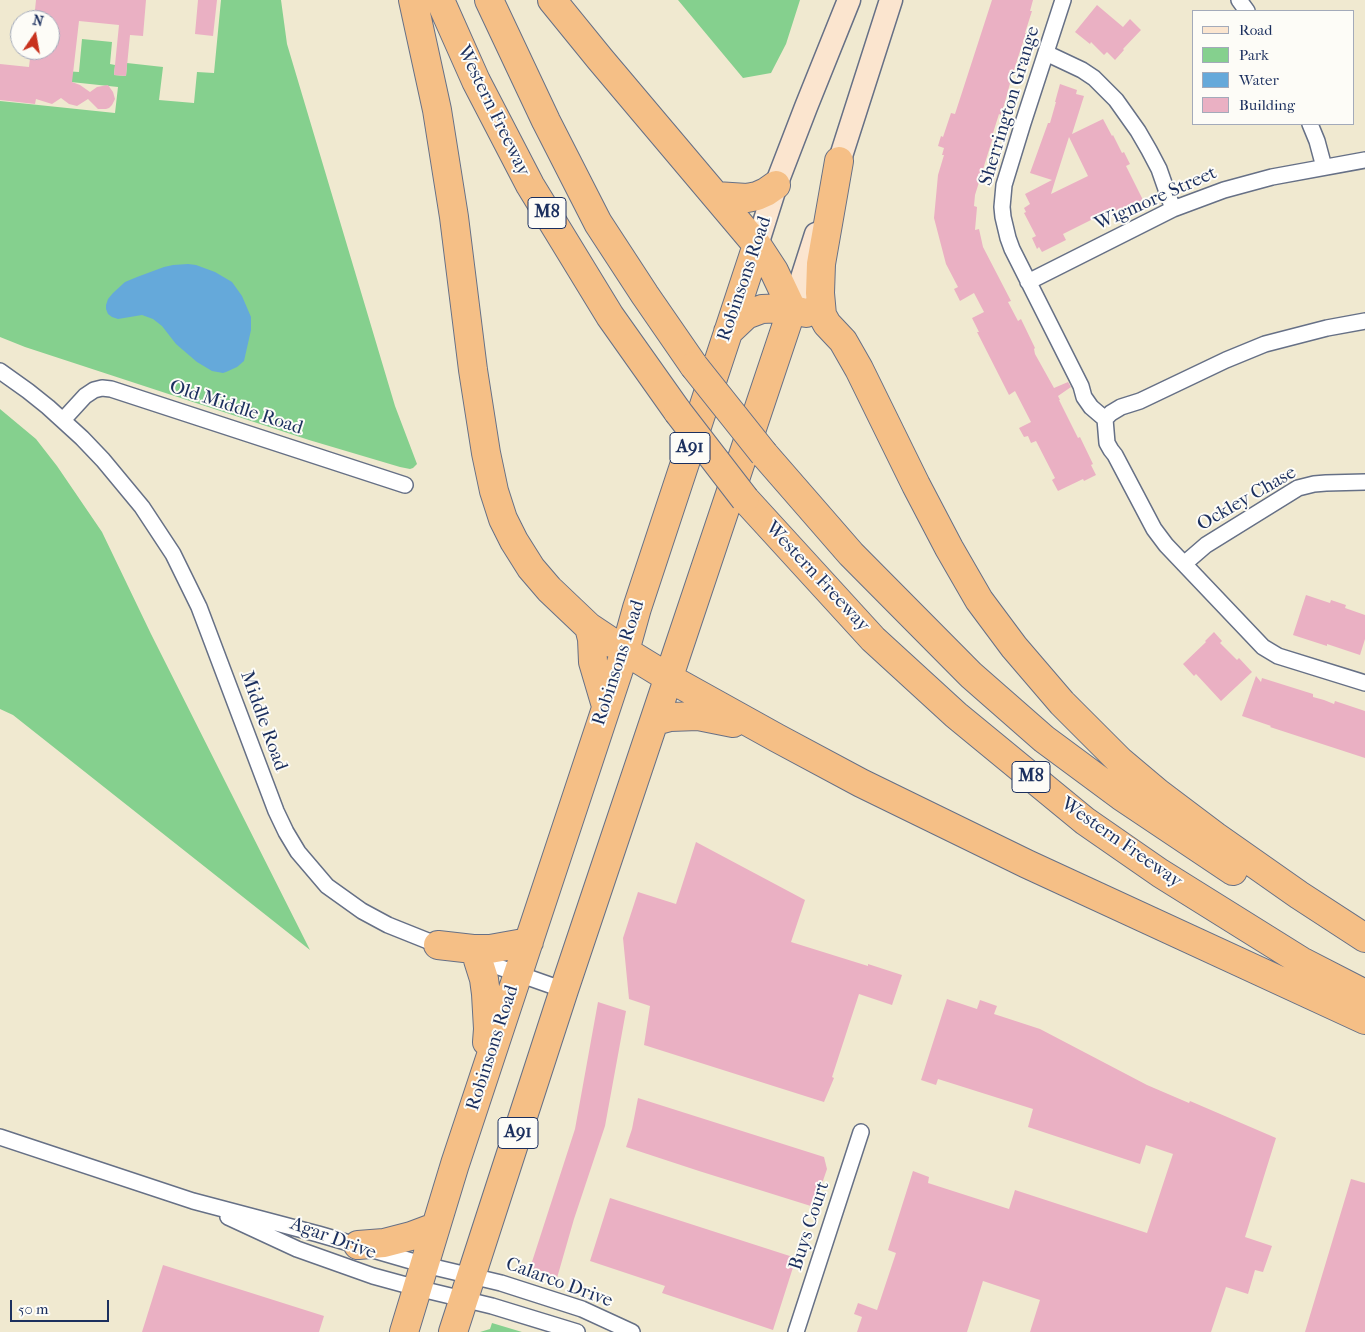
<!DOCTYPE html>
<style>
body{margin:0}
#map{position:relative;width:1365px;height:1332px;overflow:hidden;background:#f0e9d0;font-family:"IM FELL French Canon",serif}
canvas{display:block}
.legend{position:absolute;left:1192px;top:10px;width:162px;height:115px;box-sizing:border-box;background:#fdfcf7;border:1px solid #a3aaba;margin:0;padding:6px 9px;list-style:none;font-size:15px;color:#1b2f5e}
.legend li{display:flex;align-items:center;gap:10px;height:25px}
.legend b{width:25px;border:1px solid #a3aaba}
.north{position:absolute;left:10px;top:10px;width:50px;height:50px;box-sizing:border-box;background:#fdfcf7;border:1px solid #a3aaba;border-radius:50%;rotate:12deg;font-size:14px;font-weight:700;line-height:20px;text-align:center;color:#1b2f5e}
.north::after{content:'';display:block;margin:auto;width:18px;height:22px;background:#c8321e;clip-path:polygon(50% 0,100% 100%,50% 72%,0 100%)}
.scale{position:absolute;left:10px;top:1300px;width:99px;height:22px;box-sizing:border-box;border:2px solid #1b2f5e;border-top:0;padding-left:6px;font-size:15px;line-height:18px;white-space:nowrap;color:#1b2f5e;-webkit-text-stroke:4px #fdfcf7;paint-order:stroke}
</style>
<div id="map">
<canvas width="1365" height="1332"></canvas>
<ul class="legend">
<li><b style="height:6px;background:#fbe5cf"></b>Road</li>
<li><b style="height:14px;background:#85d08e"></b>Park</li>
<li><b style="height:14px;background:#65a9da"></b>Water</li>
<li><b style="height:14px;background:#eab0c3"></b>Building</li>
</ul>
<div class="north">N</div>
<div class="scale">50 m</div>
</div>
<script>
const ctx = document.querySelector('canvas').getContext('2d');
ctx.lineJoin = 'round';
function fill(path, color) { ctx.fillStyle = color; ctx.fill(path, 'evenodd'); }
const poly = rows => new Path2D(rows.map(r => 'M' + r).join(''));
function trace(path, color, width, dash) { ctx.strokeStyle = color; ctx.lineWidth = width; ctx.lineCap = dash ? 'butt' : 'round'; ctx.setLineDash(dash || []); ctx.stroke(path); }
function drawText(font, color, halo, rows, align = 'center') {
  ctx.font = font + ' "IM FELL French Canon",serif'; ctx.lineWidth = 4; ctx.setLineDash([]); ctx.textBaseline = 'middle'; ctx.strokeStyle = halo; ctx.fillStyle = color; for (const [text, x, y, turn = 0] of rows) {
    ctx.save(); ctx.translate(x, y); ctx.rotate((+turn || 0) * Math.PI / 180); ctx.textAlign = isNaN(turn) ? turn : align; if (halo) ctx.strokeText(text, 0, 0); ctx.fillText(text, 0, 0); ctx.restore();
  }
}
const green = poly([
 [221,0,281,0,287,44,395,406,417,464,413,468,410,469,400,467,309,440,25,347,0,337,0,101,115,113,118,87,24,77,63,71,79,72,82,39,112,42,110,64,115,65,114,75,126,76,127,63,163,67,159,100,194,103,197,72,214,73],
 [678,0,800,0,786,44,771,73,743,78],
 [0,409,36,439,57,466,102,532,151,634,310,950,13,715,0,709],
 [492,1323,522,1332,480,1332,490,1329]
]);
const water = poly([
 [188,264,196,265,215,272,232,282,242,296,251,317,251,330,244,361,237,367,226,372,223,373,212,371,197,362,176,344,162,326,153,319,142,315,118,319,112,317,108,314,106,309,106,305,108,299,113,293,125,282,137,277,164,267,173,265]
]);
const building = poly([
 [36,0,146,0,143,36,130,35,126,76,114,75,119,25,79,21,72,82,80,85,90,92,97,87,108,85,113,92,115,99,112,105,109,108,106,109,98,109,88,99,77,106,69,104,61,98,52,104,36,99,35,104,0,100,0,64,29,67,31,50,50,50,50,20,34,20],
 [198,0,217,0,213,36,195,34],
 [992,0,1033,0,1030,11,1032,11,1025,33,1026,33,1012,76,1005,102,1001,115,999,114,993,133,994,134,975,195,974,206,977,207,975,230,979,229,983,247,1011,301,1008,302,1018,321,1021,319,1035,348,1034,349,1035,354,1054,388,1068,382,1071,387,1058,396,1060,400,1059,400,1078,438,1080,437,1093,464,1091,465,1096,475,1084,481,1083,479,1058,491,1052,480,1055,478,1036,441,1031,443,1028,436,1024,437,1019,428,1031,422,1015,391,1009,395,977,332,979,332,972,318,984,312,974,293,960,301,954,289,958,287,946,264,934,218,938,175,944,155,942,155,944,148,938,146,941,136,943,137,951,113,955,114],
 [1097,5,1123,27,1130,19,1141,30,1123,49,1124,50,1115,60,1107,52,1104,55,1091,42,1090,44,1075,32],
 [1060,84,1077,90,1076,94,1084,96,1072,134,1103,119,1112,136,1113,135,1122,153,1124,152,1130,164,1126,166,1143,200,1120,211,1119,209,1101,217,1101,215,1063,234,1066,240,1042,252,1039,247,1037,249,1032,238,1036,236,1024,213,1026,212,1024,208,1030,204,1025,194,1052,180,1030,173,1048,123,1050,123,1056,102,1055,102],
 [1069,137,1088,176,1051,194,1055,181],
 [1306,595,1330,603,1331,600,1346,605,1345,608,1365,615,1365,639,1360,655,1327,644,1327,646,1293,635],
 [1214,632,1222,641,1220,643,1237,660,1239,658,1252,672,1221,701,1196,674,1194,676,1183,664,1206,642,1205,641],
 [1256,676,1261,682,1262,678,1313,694,1313,697,1324,700,1334,704,1335,701,1365,711,1365,758,1270,727,1271,726,1242,716],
 [696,842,805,900,791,942,868,966,868,964,902,975,892,1005,859,994,832,1077,834,1078,824,1102,644,1045,650,1006,629,999,623,938,638,892,676,904],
 [947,999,977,1009,980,1000,997,1006,994,1014,1040,1029,1147,1085,1189,1103,1190,1101,1276,1138,1245,1237,1272,1246,1263,1272,1255,1270,1248,1294,1226,1287,1211,1332,1030,1332,1040,1300,983,1281,967,1332,857,1332,862,1317,854,1314,858,1303,877,1310,896,1253,888,1250,913,1171,929,1177,928,1183,1009,1209,1015,1190,1147,1233,1173,1154,1146,1145,1140,1164,1028,1127,1033,1109,938,1079,936,1085,921,1080],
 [598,1002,626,1011,605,1126,574,1219,557,1278,530,1268,575,1129],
 [638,1098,824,1157,827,1169,814,1207,699,1171,626,1147,632,1129],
 [1351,1179,1365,1183,1365,1332,1305,1332],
 [610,1198,796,1258,773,1330,662,1293,665,1286,590,1261],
 [163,1265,324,1316,319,1332,142,1332]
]);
const street = poly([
 [1063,0,1023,123,1004,185,1002,207,1003,217,1008,238,1012,249,1081,386,1084,397,1091,407,1105,419,1107,443,1111,450,1115,455,1154,529,1166,545,1263,647,1278,656,1365,683],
 [1239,0,1247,11],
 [1046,53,1082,70,1094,78,1116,100,1138,131,1149,150,1159,169,1173,209],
 [1310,124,1317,141,1324,167],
 [1028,282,1173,209,1224,190,1272,177,1365,160],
 [0,371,28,391,48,407,82,438,103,460,142,507,173,554,199,607,276,811,286,832,298,852,327,886,362,911,388,925,443,947],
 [1105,419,1111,413,1121,407,1140,401,1226,360,1265,344,1327,328,1365,321],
 [63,420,85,396,94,390,102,388,111,389,405,485],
 [1184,564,1206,545,1298,488,1314,484,1326,483,1365,482],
 [476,959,564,990],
 [0,1137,193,1201,318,1234,425,1265,501,1283,582,1309,632,1332],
 [228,1217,297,1249,373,1276,417,1288,492,1306,577,1332],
 [796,1332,861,1132]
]);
const secondary = poly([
 [834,178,891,0],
 [757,245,776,185,806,107,849,0],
 [792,309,816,234]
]);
const highway = poly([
 [413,0,437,110,454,217,473,370,486,453,494,491,503,519,514,541,531,568,549,589,589,627,625,651,669,678,777,738,861,783,1027,864,1365,1020],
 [440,0,476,81,530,185,610,316,678,412],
 [489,0,546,121,598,223,645,295,694,366],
 [552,0,600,59,757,245,774,271,792,309],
 [839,161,821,264,820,293,822,315,827,324,843,341,859,369,916,485,949,548,979,600,1014,647,1062,703,1120,761,1158,793,1215,836,1299,895,1365,938],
 [716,196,747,198,757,196,766,192,776,185],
 [728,332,746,315,762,309,786,308,806,313],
 [764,454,851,554,971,675,1044,739,1121,796,1233,871],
 [745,499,873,639,956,715,1085,821,1160,873,1301,961,1365,994],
 [589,627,592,639,593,662,606,706],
 [655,721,670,717,698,716,733,723],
 [438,945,473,949,490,949,529,942],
 [478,960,484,979,486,994,488,1029,487,1042],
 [358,1245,384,1243,411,1236,435,1227],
 [404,1332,455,1164,625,651,637,608,757,245],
 [453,1332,564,990,792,309]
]);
const highwayBridge = poly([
 [694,366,764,454],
 [678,412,745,499]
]);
const shields = [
 [547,213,38],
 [690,448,40],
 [1031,777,38],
 [518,1133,40]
];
const shieldNames = [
 ["M8",547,213],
 ["A91",690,448],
 ["M8",1031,777],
 ["A91",518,1133]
];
const streetNames = [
 ["Sherrington Grange",1010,106,-73],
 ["Western Freeway",493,111,64],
 ["Wigmore Street",1156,199,-24],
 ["Robinsons Road",745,279,-71],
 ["Old Middle Road",236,408,18],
 ["Ockley Chase",1247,499,-30],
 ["Western Freeway",817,577,47],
 ["Robinsons Road",619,663,-72],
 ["Middle Road",263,721,70],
 ["Western Freeway",1121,843,35],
 ["Robinsons Road",493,1048,-72],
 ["Buys Court",810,1226,-72],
 ["Agar Drive",333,1239,20],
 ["Calarco Drive",559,1283,20]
];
fill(green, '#85d08e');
fill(water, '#65a9da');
fill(building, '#eab0c3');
trace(street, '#667086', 18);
trace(secondary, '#667086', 25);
trace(highway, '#667086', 30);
trace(street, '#fff', 15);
trace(secondary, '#fbe5cf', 22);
trace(highway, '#f5bf86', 28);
trace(highwayBridge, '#667086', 30, []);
trace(highwayBridge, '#f5bf86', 28);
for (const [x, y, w] of shields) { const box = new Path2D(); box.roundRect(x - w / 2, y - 15.5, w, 31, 4); ctx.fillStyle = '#fdfcf7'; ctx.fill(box); trace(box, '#1b2f5e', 1); }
drawText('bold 18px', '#1b2f5e', null, shieldNames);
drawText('19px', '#1b2f5e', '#fdfcf7', streetNames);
</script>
